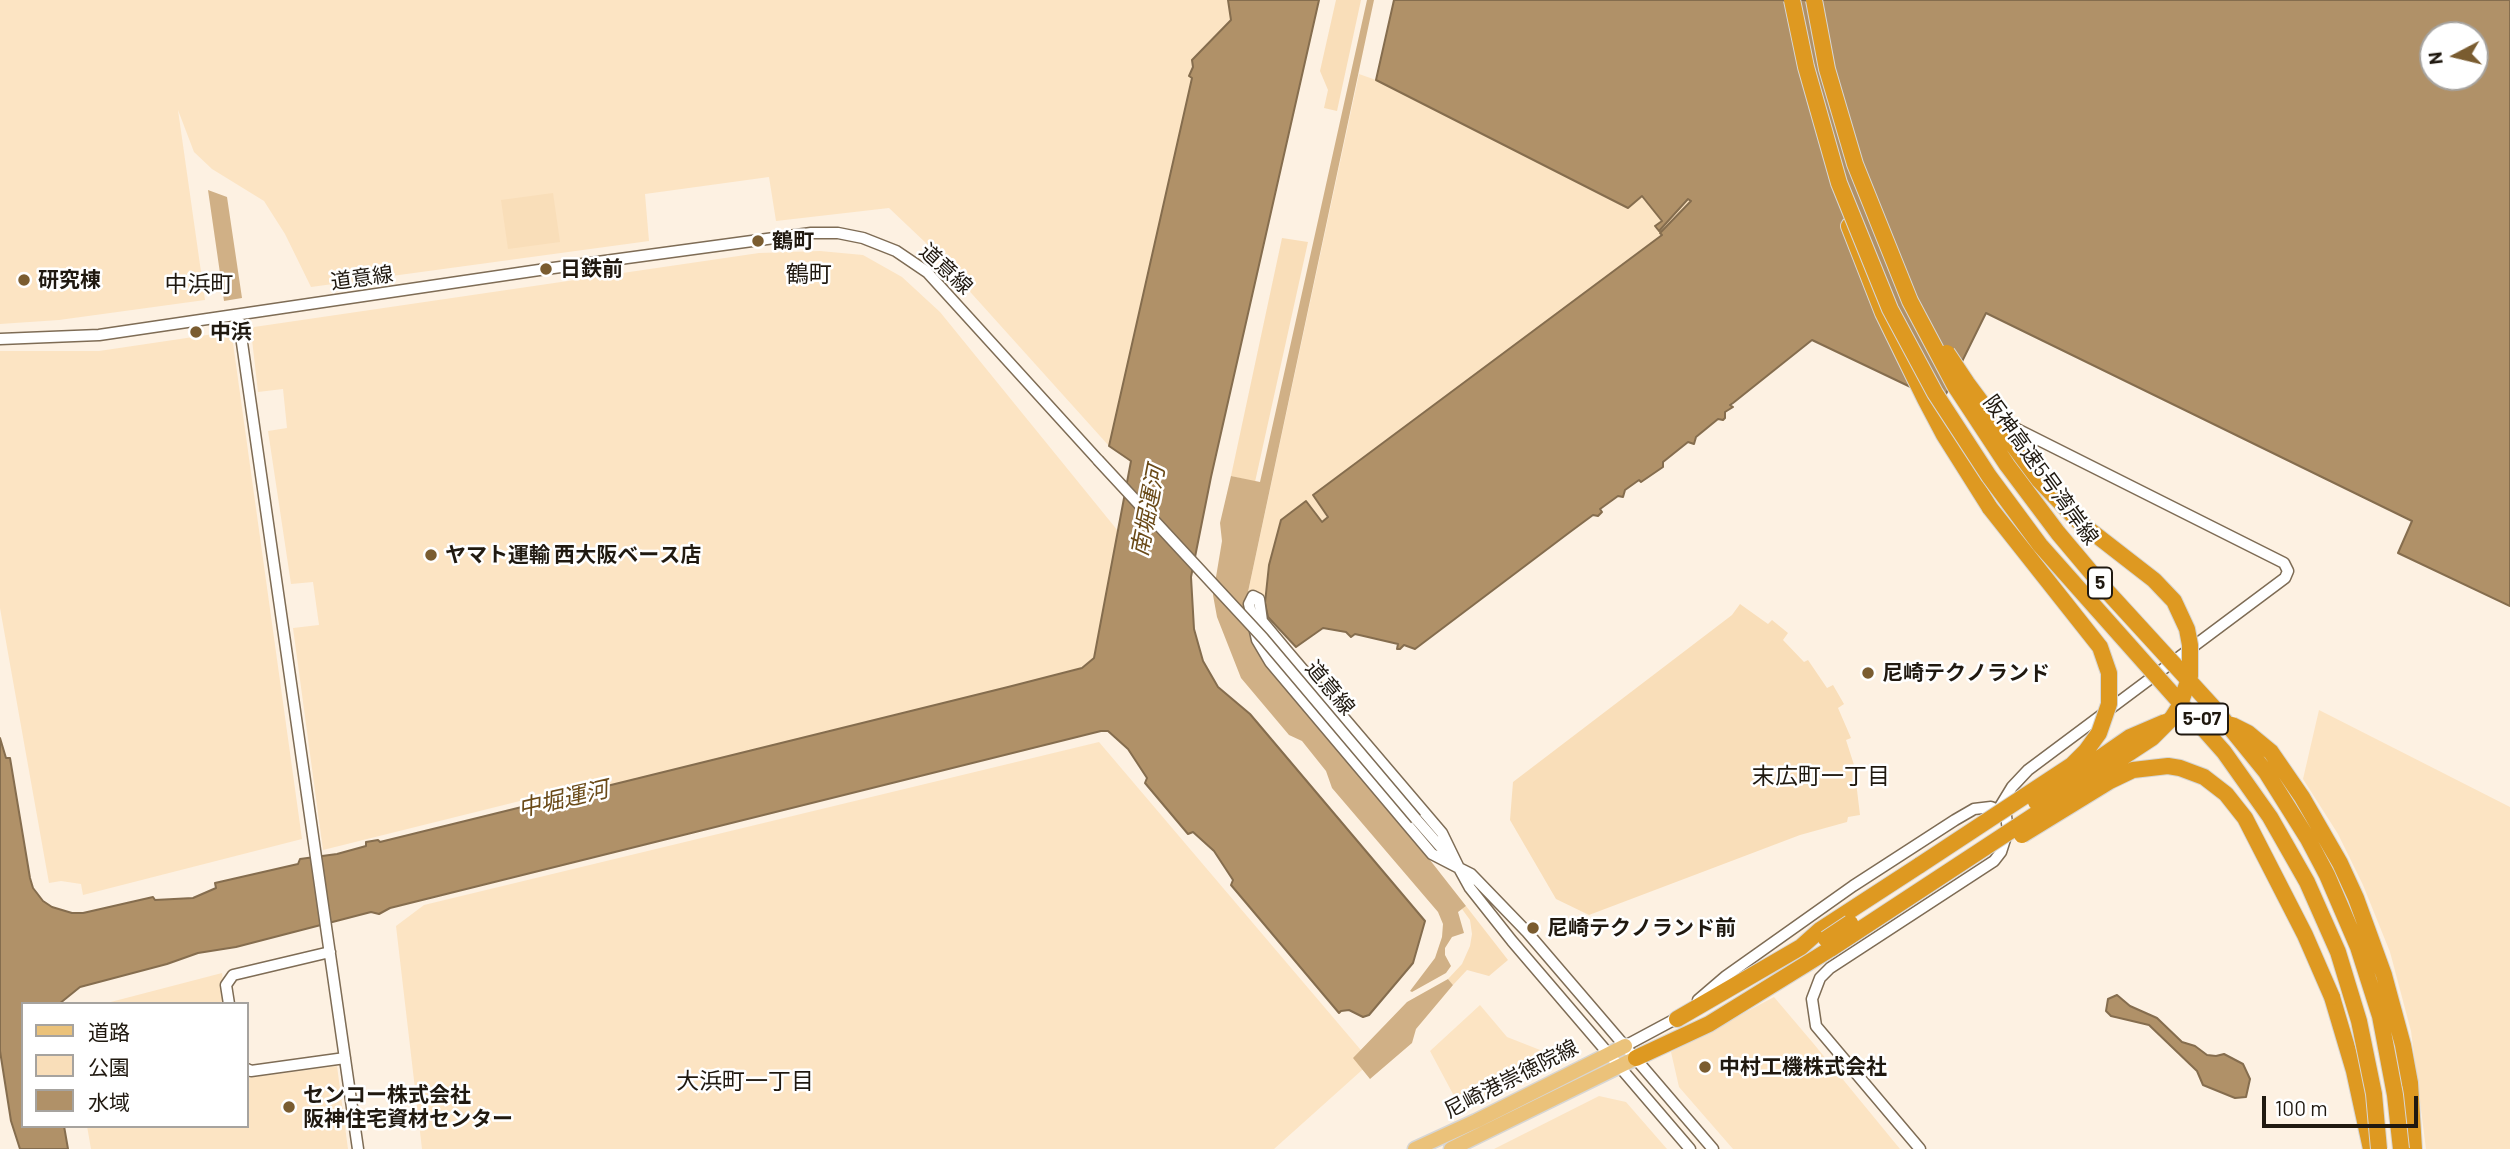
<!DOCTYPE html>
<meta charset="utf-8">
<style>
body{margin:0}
#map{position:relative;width:2510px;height:1149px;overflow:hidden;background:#fdf1e2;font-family:Barlow,"Noto Sans JP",sans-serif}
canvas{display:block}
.legend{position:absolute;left:21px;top:1002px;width:228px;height:126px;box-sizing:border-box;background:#fff;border:2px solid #a6a39f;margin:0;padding:9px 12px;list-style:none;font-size:21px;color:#201910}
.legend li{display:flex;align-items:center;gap:14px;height:35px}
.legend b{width:35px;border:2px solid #a6a39f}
.north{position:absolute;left:2419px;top:21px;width:70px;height:70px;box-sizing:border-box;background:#fff;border:2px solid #a6a39f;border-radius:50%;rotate:263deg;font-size:19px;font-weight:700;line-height:28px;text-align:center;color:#201910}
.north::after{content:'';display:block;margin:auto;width:24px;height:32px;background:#7a5c30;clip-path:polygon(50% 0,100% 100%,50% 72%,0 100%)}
.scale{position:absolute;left:2262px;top:1096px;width:156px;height:32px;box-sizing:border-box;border:4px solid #201910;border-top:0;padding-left:9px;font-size:21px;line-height:24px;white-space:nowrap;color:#201910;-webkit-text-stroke:5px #fff;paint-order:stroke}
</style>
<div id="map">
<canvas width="2510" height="1149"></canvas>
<ul class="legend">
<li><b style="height:9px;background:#ebc27a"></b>道路</li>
<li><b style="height:19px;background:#f9deb9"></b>公園</li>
<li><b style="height:19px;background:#b09168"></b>水域</li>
</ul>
<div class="north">N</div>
<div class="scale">100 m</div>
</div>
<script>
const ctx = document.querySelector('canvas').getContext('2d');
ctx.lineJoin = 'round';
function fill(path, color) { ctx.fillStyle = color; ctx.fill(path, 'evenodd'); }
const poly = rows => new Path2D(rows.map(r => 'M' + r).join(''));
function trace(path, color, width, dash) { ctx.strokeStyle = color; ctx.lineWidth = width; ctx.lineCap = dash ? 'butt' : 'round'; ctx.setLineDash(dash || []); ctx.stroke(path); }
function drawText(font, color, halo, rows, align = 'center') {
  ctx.font = font + ' Barlow,"Noto Sans JP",sans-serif'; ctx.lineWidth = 5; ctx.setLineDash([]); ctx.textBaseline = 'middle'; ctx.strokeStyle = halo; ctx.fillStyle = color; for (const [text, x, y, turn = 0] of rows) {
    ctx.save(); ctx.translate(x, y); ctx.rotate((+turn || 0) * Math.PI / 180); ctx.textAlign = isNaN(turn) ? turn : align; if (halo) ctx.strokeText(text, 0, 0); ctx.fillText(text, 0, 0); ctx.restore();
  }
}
const built = poly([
 [0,0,1228,0,1231,20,1192,60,1192,77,1109,446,927,244,889,208,776,221,769,177,645,194,649,241,311,287,285,234,264,201,212,169,194,152,178,110,205,300,59,320,0,324],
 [1359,74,1376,80,1627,208,1642,196,1662,221,1658,230,1688,198,1691,201,1661,232,1662,235,1313,495,1329,517,1322,522,1290,512,1281,521,1269,565,1265,596,1248,592],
 [820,251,863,255,902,277,940,312,1118,531,1094,658,1082,668,659,774,550,800,548,794,323,850,293,628,319,625,313,582,291,584,268,431,287,428,283,389,258,392,251,331,254,327,759,253],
 [227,332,232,336,302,839,83,895,81,884,61,881,49,883,0,608,0,351,99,351],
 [2319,710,2510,807,2510,1149,2426,1149,2411,1031,2390,952,2363,885,2338,834,2303,779],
 [1099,742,1371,1062,1274,1149,422,1149,396,926,424,905],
 [222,973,226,1004,103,1004],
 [1774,997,1813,1043,1900,1149,1733,1149,1679,1087,1671,1052],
 [1480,1005,1507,1037,1563,1059,1461,1109,1430,1051],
 [337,1066,348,1149,91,1149,87,1126,247,1126,247,1078],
 [1599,1096,1626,1102,1667,1149,1494,1149]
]);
const green = poly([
 [1336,0,1361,0,1337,111,1324,108,1328,90,1320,71],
 [553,193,560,242,508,249,501,200],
 [1282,238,1308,242,1255,482,1231,476],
 [1740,604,1768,624,1772,620,1788,633,1783,640,1804,662,1808,660,1827,688,1833,685,1844,704,1838,708,1851,738,1846,740,1854,765,1860,815,1848,817,1847,822,1800,835,1589,915,1556,899,1510,820,1513,782,1732,615],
 [1466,906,1508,960,1489,976,1467,970,1453,985,1448,979,1462,964,1470,946,1472,934,1470,920,1462,909]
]);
const forest = poly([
 [1367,0,1374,0,1245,606,1249,629,1466,906,1458,912,1464,933,1452,937,1445,948,1445,955,1451,966,1446,973,1412,992,1410,991,1435,958,1442,937,1443,924,1438,912,1332,788,1326,771,1302,741,1289,735,1241,678,1217,617,1213,595,1222,541,1220,523,1231,476,1260,482],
 [208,190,227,197,242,298,224,301],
 [1448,979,1453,985,1416,1029,1412,1043,1370,1079,1353,1058,1407,1002]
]);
const water = poly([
 [1228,0,1319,0,1211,477,1191,577,1194,629,1203,661,1218,687,1250,714,1425,921,1413,963,1369,1015,1363,1017,1349,1010,1341,1011,1339,1013,1231,885,1233,880,1214,851,1193,832,1188,834,1145,783,1147,778,1128,749,1108,731,1101,731,390,908,379,914,371,912,236,947,198,953,167,964,80,987,59,1004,23,1004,23,1126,64,1126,68,1149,20,1149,11,1121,0,1051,0,738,6,758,10,758,30,878,33,888,43,901,52,907,72,913,83,913,153,897,155,900,193,898,216,888,215,883,298,864,300,859,337,854,366,846,366,842,378,840,380,842,1008,687,1082,668,1094,658,1131,461,1109,446,1192,78,1189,76,1193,67,1192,60,1231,20,1228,0],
 [1394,0,2510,0,2510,606,2398,553,2412,521,1986,313,1942,402,1812,340,1733,403,1730,405,1733,407,1725,412,1725,418,1723,420,1718,419,1696,437,1694,444,1688,442,1663,462,1663,467,1641,482,1639,480,1625,490,1623,497,1618,496,1600,509,1602,512,1598,516,1593,515,1570,532,1415,649,1404,645,1400,649,1397,649,1398,644,1355,634,1351,637,1346,632,1323,628,1296,647,1268,617,1265,603,1269,565,1281,520,1306,501,1322,522,1328,517,1313,495,1662,235,1660,233,1691,201,1688,199,1659,231,1655,226,1662,221,1642,196,1628,208,1376,80,1394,0],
 [2433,35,2475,35,2475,77,2433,77,2433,35],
 [2117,995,2130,1006,2157,1018,2182,1042,2195,1046,2207,1055,2216,1056,2224,1054,2243,1064,2250,1079,2246,1097,2235,1098,2203,1085,2197,1071,2149,1025,2111,1016,2106,1011,2108,999,2117,995]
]);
const minor = poly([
 [238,315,358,1149],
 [0,339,99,335,546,269,811,233,838,233,863,238,896,251,927,272,1098,460],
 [1997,419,2284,563,2288,571,2285,578,2028,770,2012,787,1998,810],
 [1416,819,1459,868,1470,888,1512,941,1690,1149],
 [1459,868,1442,833,1287,651,1262,621,1259,599,1253,596,1249,604,1257,640,1270,662,1432,854,1459,868,1471,874,1527,932,1713,1149],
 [1698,1000,1726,976,1853,886,1955,820,1974,809,1991,807,1998,810,2006,816,2008,830,2001,852,1994,861,1830,968,1820,978,1812,999,1816,1026,1920,1149],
 [229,1004,226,985,233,975,330,952],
 [1625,1046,1681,1016],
 [247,1069,251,1071,345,1058]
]);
const major = poly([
 [1415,1149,1476,1121,1625,1046],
 [1451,1149,1636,1058]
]);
const highway = poly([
 [1849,226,1883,313,1925,399,1944,435,1990,508],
 [2332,997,2354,1071,2371,1149],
 [1677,1019,1801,947,1820,930,1920,865],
 [1636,1058,1709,1024,1832,948],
 [2410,1083,2414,1149]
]);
const minorBridge = poly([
 [1098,460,1263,638,1416,819]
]);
const highwayBridge = poly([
 [1792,0,1806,67,1839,183,1890,309,1935,393,1989,476,2040,545,2224,752,2270,817,2307,882,2338,952,2359,1021,2374,1094,2379,1149],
 [1814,0,1827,69,1855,164,1910,301,1955,386,2007,465,2058,533,2106,590,2214,708,2266,772,2308,839,2327,875,2358,947,2380,1016,2395,1095,2401,1149],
 [2232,725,2248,733,2271,752,2302,797,2340,863,2356,898,2384,975,2403,1045,2410,1083],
 [2036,802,2130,737,2165,722],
 [2022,835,2110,781,2133,770,2168,766,2180,768,2204,777,2226,794,2245,818,2305,935,2332,997],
 [1920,865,2072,765,2086,751,2099,733,2109,704,2109,673,2100,647,1990,508],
 [1826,939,1850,923],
 [1832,948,2152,738,2172,718,2179,707,2190,676,2190,645,2187,629,2174,601,2154,580,2078,521,2039,480,1967,383,1947,353]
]);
const markers = [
 [758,241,7,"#7a5c30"],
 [546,269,7,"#7a5c30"],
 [24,280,7,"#7a5c30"],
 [196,332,7,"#7a5c30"],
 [431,555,7,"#7a5c30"],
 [1868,673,7,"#7a5c30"],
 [1533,928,7,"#7a5c30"],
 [1705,1067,7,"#7a5c30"],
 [289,1107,7,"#7a5c30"]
];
const shields = [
 [2100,583,24],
 [2202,719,52]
];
const shieldNames = [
 ["5",2100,583],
 ["5-07",2202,719]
];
const poiNames = [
 ["鶴町",772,241],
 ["日鉄前",560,269],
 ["研究棟",38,280],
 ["中浜",210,332],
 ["ヤマト運輸 西大阪ベース店",445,555],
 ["尼崎テクノランド",1882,673],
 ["尼崎テクノランド前",1547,928],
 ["中村工機株式会社",1719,1067],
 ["センコー株式会社",303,1095],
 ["阪神住宅資材センター",303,1119]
];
const streetNames = [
 ["道意線",946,269,43],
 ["道意線",362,278,-8],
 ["阪神高速5号湾岸線",2041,470,54],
 ["道意線",1330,688,50],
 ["尼崎港崇徳院線",1511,1079,-27]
];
const neighbourhoodNames = [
 ["鶴町",809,274],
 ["中浜町",199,284],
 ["末広町一丁目",1821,776],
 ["大浜町一丁目",745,1081]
];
const waterNames = [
 ["南堀運河",1148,511,-79],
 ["中堀運河",563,799,-13]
];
fill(built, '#fce4c3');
fill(green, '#f9deb9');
fill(forest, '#d0b086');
fill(water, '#b09168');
trace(water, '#856d4e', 2);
trace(minor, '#7e6c55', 13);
trace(major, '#d7d6d4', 17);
trace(highway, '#d7d6d4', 18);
trace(minor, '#fff', 10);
trace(major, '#ebc27a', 14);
trace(highway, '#de9921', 16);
trace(minorBridge, '#7e6c55', 13, []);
trace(highwayBridge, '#d7d6d4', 18, []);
trace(minorBridge, '#fff', 10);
trace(highwayBridge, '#de9921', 16);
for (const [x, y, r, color] of markers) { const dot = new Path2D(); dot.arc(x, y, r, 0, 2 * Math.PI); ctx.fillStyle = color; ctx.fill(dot); trace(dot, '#fff', 2.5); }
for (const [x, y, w] of shields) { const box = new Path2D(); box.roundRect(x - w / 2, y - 15.5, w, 31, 5); ctx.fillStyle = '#fff'; ctx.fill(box); trace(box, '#201910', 2); }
drawText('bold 19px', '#201910', null, shieldNames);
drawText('bold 21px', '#201910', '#fff', poiNames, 'left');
drawText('21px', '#201910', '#fff', streetNames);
drawText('23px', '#201910', '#fff', neighbourhoodNames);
drawText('italic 23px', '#6a4a18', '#fff', waterNames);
</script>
